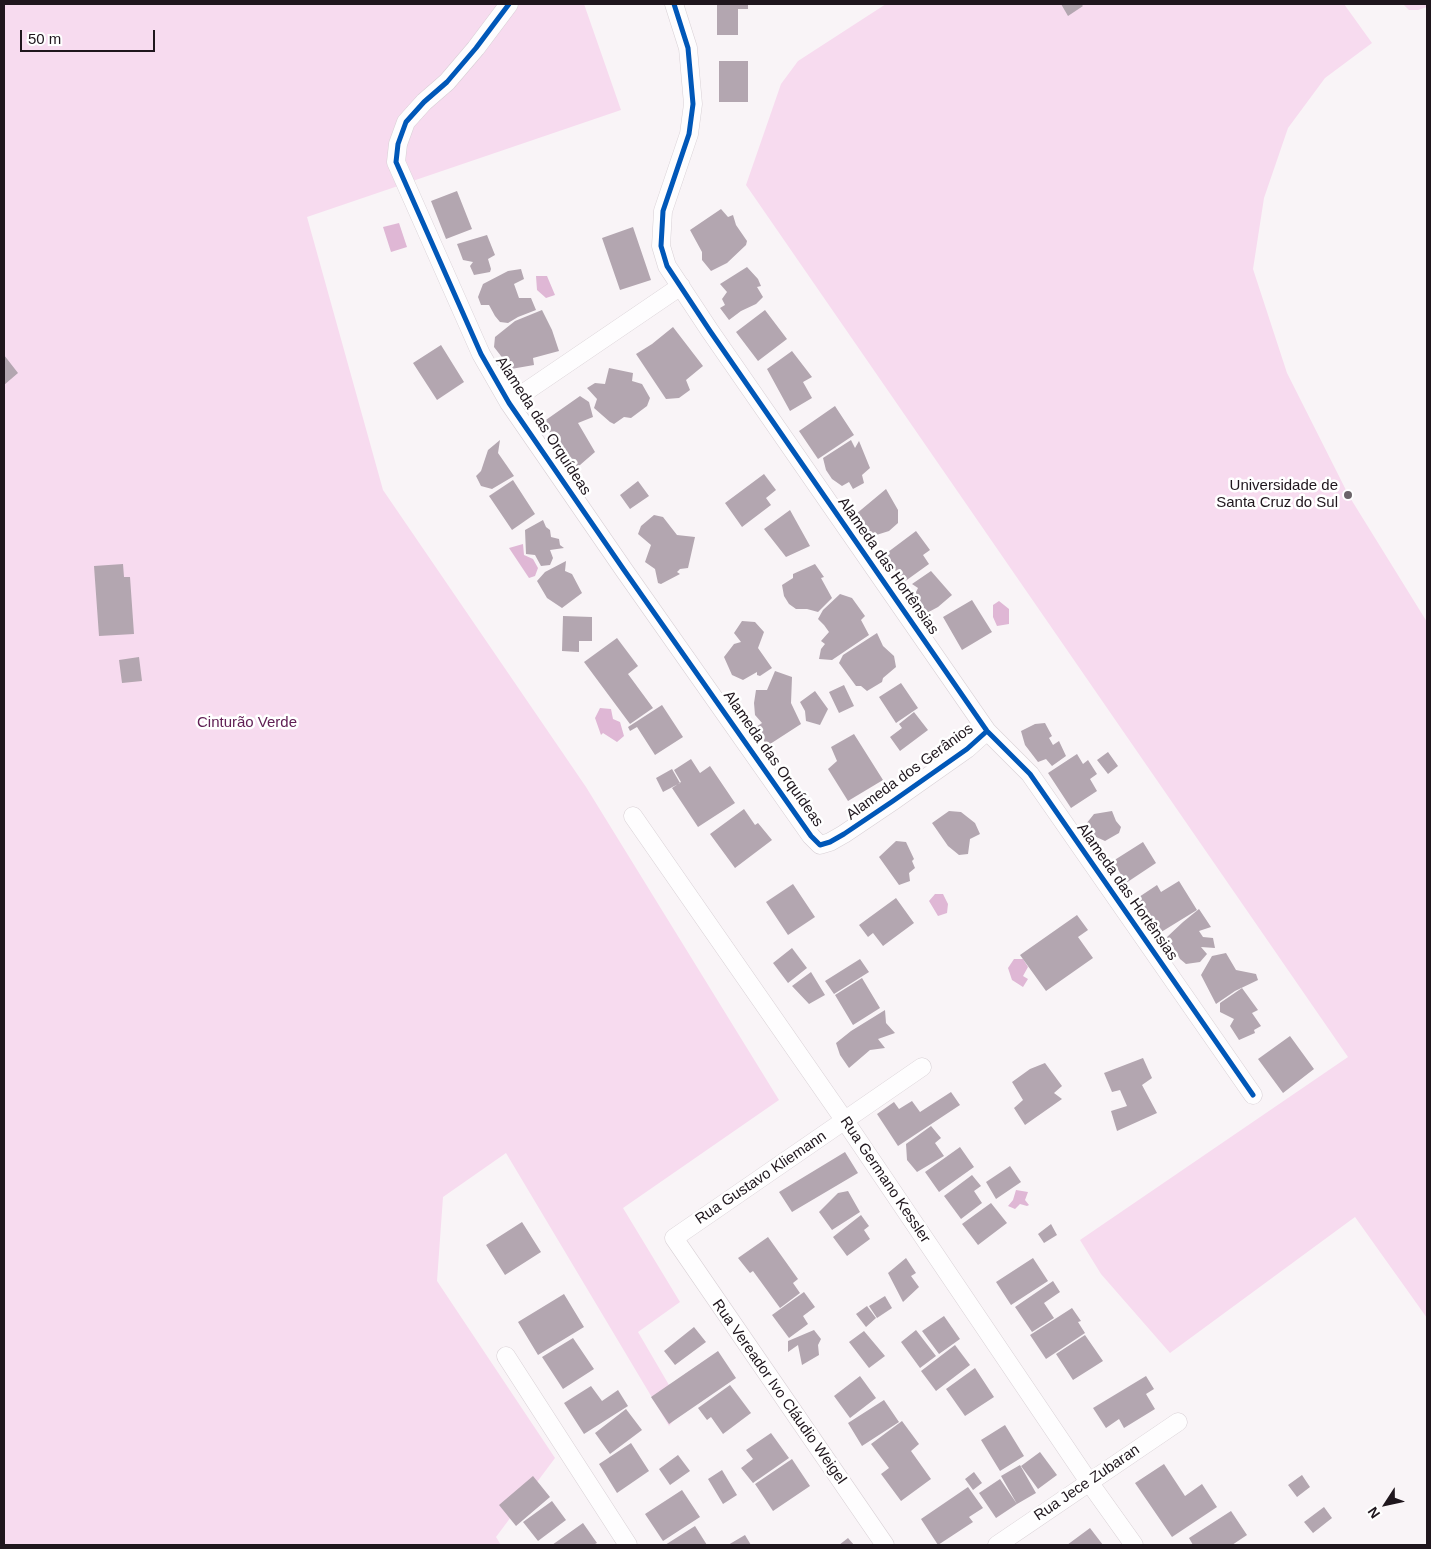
<!DOCTYPE html>
<meta charset="utf-8">
<style>
body{margin:0}
#map{position:relative;width:1431px;height:1549px;overflow:hidden;background:#f9f4f7;font-family:Arial,sans-serif}
canvas{display:block}
.frame{position:absolute;inset:0;border:5px solid #1f161d;pointer-events:none}
.north{position:absolute;left:1361px;top:1479px;width:50px;height:50px;-webkit-text-stroke:4px #fff;paint-order:stroke;rotate:235deg;font-size:14px;font-weight:700;line-height:20px;text-align:center;color:#1f161d}
.north::after{content:'';display:block;margin:auto;width:18px;height:22px;background:#1f161d;clip-path:polygon(50% 0,100% 100%,50% 72%,0 100%)}
.scale{position:absolute;left:20px;top:30px;width:135px;height:22px;box-sizing:border-box;border:2px solid #1f161d;border-top:0;padding-left:6px;font-size:15px;line-height:18px;white-space:nowrap;color:#1f161d;-webkit-text-stroke:4px #fff;paint-order:stroke}
</style>
<div id="map">
<canvas width="1431" height="1549"></canvas>
<div class="frame"></div>
<div class="north">N</div>
<div class="scale">50 m</div>
</div>
<script>
const ctx = document.querySelector('canvas').getContext('2d');
ctx.lineJoin = 'round';
function fill(path, color) { ctx.fillStyle = color; ctx.fill(path, 'evenodd'); }
const poly = rows => new Path2D(rows.map(r => 'M' + r).join(''));
function trace(path, color, width, dash) { ctx.strokeStyle = color; ctx.lineWidth = width; ctx.lineCap = dash ? 'butt' : 'round'; ctx.setLineDash(dash || []); ctx.stroke(path); }
function drawText(font, color, halo, rows, align = 'center') {
  ctx.font = font + ' Arial,sans-serif'; ctx.lineWidth = 5; ctx.setLineDash([]); ctx.textBaseline = 'middle'; ctx.strokeStyle = halo; ctx.fillStyle = color; for (const [text, x, y, turn = 0] of rows) {
    ctx.save(); ctx.translate(x, y); ctx.rotate((+turn || 0) * Math.PI / 180); ctx.textAlign = isNaN(turn) ? turn : align; if (halo) ctx.strokeText(text, 0, 0); ctx.fillText(text, 0, 0); ctx.restore();
  }
}
const green = poly([
 [4,4,584,4,621,110,307,217,383,490,586,787,779,1100,623,1208,680,1302,638,1332,683,1409,669,1426,506,1153,443,1197,437,1281,555,1458,496,1537,501,1545,4,1545],
 [886,4,1344,4,1372,43,1325,78,1288,128,1264,198,1253,269,1287,373,1349,496,1427,622,1427,1318,1355,1217,1170,1353,1101,1274,1080,1240,1348,1057,746,185,781,84,798,61],
 [1403,4,1427,4,1427,7,1418,10,1409,10]
]);
const water = poly([
 [399,223,407,247,391,252,383,227],
 [536,276,547,276,555,295,546,298,537,290],
 [523,544,524,555,533,559,538,568,535,576,529,578,509,548],
 [999,601,1009,609,1009,624,997,626,993,617,993,605],
 [600,708,611,709,613,719,620,722,624,736,617,742,603,733,601,735,595,718],
 [935,894,943,894,948,904,947,913,938,916,929,901],
 [1014,959,1023,959,1028,967,1023,976,1028,979,1023,987,1012,980,1008,968],
 [1016,1190,1028,1192,1025,1200,1029,1205,1027,1206,1020,1204,1015,1209,1008,1206,1013,1200]
]);
const building = poly([
 [717,4,748,4,748,9,738,9,738,35,717,35],
 [1061,4,1081,4,1083,6,1068,16],
 [719,61,748,61,748,102,719,102],
 [457,191,472,229,446,239,431,201],
 [721,209,728,217,733,215,736,225,747,241,746,245,727,263,711,271,702,260,702,252,690,230],
 [633,227,651,280,620,290,602,238],
 [487,235,495,255,488,259,491,269,490,272,474,275,470,266,473,262,463,260,457,244],
 [747,267,758,279,761,286,757,287,763,297,756,304,741,311,729,320,720,308,725,305,722,299,727,292,720,284],
 [521,269,524,279,514,284,519,298,531,298,536,310,518,317,508,323,500,322,495,316,489,305,481,305,478,297,483,284,508,271],
 [542,310,552,330,559,351,533,358,534,365,511,369,494,347,495,337,515,321],
 [765,310,787,339,758,361,736,332],
 [673,327,703,366,686,380,690,390,679,398,666,399,636,354,652,344],
 [441,345,464,382,437,400,413,363],
 [792,351,812,377,803,382,812,398,790,411,767,369],
 [4,355,18,373,4,385],
 [609,368,633,373,632,381,642,384,650,398,647,406,631,418,624,417,614,424,610,422,594,408,597,399,587,388,595,383,605,384],
 [580,396,589,402,593,417,578,423,595,452,580,465,572,468,543,422],
 [835,406,854,435,818,459,799,431],
 [500,440,498,453,514,476,492,489,481,486,476,476,481,471,488,450],
 [851,440,855,448,859,441,870,468,862,475,864,483,853,489,849,482,842,486,832,479,826,470,823,458],
 [764,474,776,490,766,498,771,505,742,527,725,503],
 [513,480,535,514,512,530,489,496],
 [638,481,649,496,630,509,620,495],
 [886,489,898,510,898,523,889,531,870,537,856,514],
 [790,510,810,546,786,557,764,529],
 [654,515,663,517,677,535,695,537,688,568,680,569,677,572,680,574,661,584,658,583,655,569,645,562,651,545,638,534,641,526],
 [543,520,546,527,550,530,551,537,559,539,560,545,564,548,550,550,553,558,550,565,541,566,535,555,526,554,525,530],
 [916,531,930,550,923,555,929,564,904,582,884,555],
 [566,561,565,571,572,574,582,593,562,608,547,598,537,581,545,572],
 [123,564,124,577,130,577,134,634,99,636,94,566],
 [815,564,824,577,821,578,832,598,818,612,807,609,796,609,789,604,784,596,782,585,793,578,793,574],
 [931,571,952,595,938,607,925,614,913,598,918,588,912,584],
 [840,594,852,598,865,616,861,620,869,635,832,660,819,659,821,649,825,644,821,641,829,632,824,625,818,619,823,610],
 [972,600,992,632,962,650,943,617],
 [563,616,592,617,592,641,579,641,579,652,562,651],
 [742,621,755,622,764,632,758,648,772,668,760,676,757,675,757,672,743,680,732,675,724,657,734,644,741,642,734,633],
 [877,633,883,646,894,656,896,667,883,678,882,682,867,691,861,686,856,686,839,663,843,655],
 [617,638,638,666,628,674,653,708,630,724,584,662],
 [139,657,142,681,122,683,119,660],
 [775,671,792,677,791,703,801,724,767,746,756,727,762,723,755,715,754,703,756,690,767,690],
 [901,683,918,708,896,723,879,697],
 [844,685,854,706,839,713,829,692],
 [815,691,828,709,820,725,806,721,805,711,800,702],
 [662,705,683,737,655,755,637,727,630,731,628,727],
 [914,712,928,730,900,751,890,737,902,728,899,724],
 [1045,723,1052,736,1049,738,1053,745,1059,741,1066,756,1052,766,1046,759,1038,762,1025,745,1021,731,1035,724],
 [854,734,883,780,848,801,828,769,837,761,831,747],
 [1108,752,1118,766,1108,774,1097,760],
 [1077,754,1083,764,1088,760,1097,774,1090,779,1097,791,1071,808,1048,773],
 [691,759,700,773,710,766,735,803,698,827,672,788,681,782,674,770],
 [672,769,680,783,663,792,656,778],
 [744,809,755,825,758,823,772,840,735,868,710,834],
 [949,811,961,812,975,823,980,834,970,839,968,854,959,855,948,846,932,823],
 [1112,811,1116,821,1121,827,1119,833,1105,841,1094,836,1086,824,1094,814],
 [896,841,906,842,914,859,912,861,915,868,909,873,910,881,899,885,879,857],
 [1143,842,1156,863,1126,883,1113,861],
 [1179,881,1197,910,1158,934,1136,899,1157,885,1161,892],
 [793,884,815,917,788,935,766,902],
 [896,898,914,923,883,946,873,933,868,937,859,925],
 [1199,909,1211,927,1199,931,1203,937,1213,938,1215,948,1201,947,1207,954,1200,962,1186,964,1180,959,1167,937,1183,922],
 [1077,915,1088,930,1078,937,1093,958,1046,991,1020,955],
 [792,948,807,968,788,983,773,963],
 [1226,953,1236,970,1256,974,1258,980,1235,991,1216,1004,1201,975,1212,956],
 [860,959,869,972,834,994,825,981],
 [811,972,825,995,809,1004,792,986],
 [862,978,880,1008,853,1025,835,995],
 [1242,988,1258,1010,1252,1013,1261,1026,1254,1030,1255,1033,1239,1040,1230,1026,1234,1019,1220,1012,1220,1003],
 [885,1010,886,1023,895,1033,878,1039,885,1048,870,1050,849,1068,840,1055,836,1043,851,1031],
 [1290,1036,1314,1069,1283,1093,1258,1059],
 [1143,1058,1152,1078,1142,1085,1157,1113,1117,1131,1111,1111,1127,1106,1120,1090,1112,1092,1104,1073],
 [1045,1063,1062,1086,1054,1093,1062,1099,1025,1125,1014,1108,1023,1100,1012,1082,1030,1069],
 [951,1092,960,1105,898,1146,877,1114,894,1102,899,1109,912,1101,920,1112],
 [931,1126,941,1138,935,1143,944,1156,917,1172,907,1160,906,1144],
 [960,1147,974,1167,939,1192,925,1172],
 [845,1152,858,1173,792,1212,779,1192],
 [1010,1166,1021,1182,996,1199,986,1182],
 [972,1175,981,1186,974,1191,982,1203,961,1219,944,1196],
 [848,1191,860,1212,832,1230,819,1212,838,1193],
 [991,1203,1007,1223,978,1245,962,1224],
 [861,1215,869,1226,864,1230,870,1239,847,1256,833,1237],
 [522,1222,541,1252,505,1275,486,1245],
 [1051,1224,1057,1235,1044,1243,1038,1234],
 [768,1237,798,1279,793,1283,800,1293,780,1308,753,1271,750,1273,738,1258],
 [906,1258,916,1273,911,1276,919,1287,903,1302,888,1273],
 [1033,1258,1048,1281,1011,1305,996,1282],
 [1053,1281,1060,1292,1044,1303,1054,1318,1032,1332,1015,1307],
 [804,1292,815,1307,803,1316,808,1324,789,1338,772,1315],
 [564,1294,584,1327,538,1355,518,1322],
 [885,1296,892,1308,877,1318,869,1306],
 [867,1306,876,1318,866,1327,856,1314],
 [1072,1308,1081,1321,1078,1322,1085,1333,1046,1359,1030,1335],
 [944,1316,960,1339,939,1354,922,1331],
 [694,1327,706,1342,675,1365,664,1351],
 [814,1330,821,1339,818,1345,819,1355,802,1365,798,1345,788,1352,788,1341],
 [916,1330,936,1356,920,1368,901,1342],
 [864,1331,885,1356,869,1368,849,1342],
 [1085,1335,1103,1361,1073,1380,1056,1354],
 [573,1338,594,1369,563,1389,542,1357],
 [955,1345,970,1365,936,1391,921,1371],
 [718,1351,736,1378,669,1424,651,1397],
 [975,1368,994,1397,965,1416,946,1389],
 [860,1376,876,1398,850,1418,834,1396],
 [1146,1376,1154,1389,1146,1394,1155,1409,1124,1428,1119,1419,1106,1428,1093,1408],
 [730,1385,751,1413,723,1434,711,1417,707,1420,698,1408],
 [591,1386,602,1401,618,1390,628,1406,584,1434,564,1403],
 [884,1400,899,1422,862,1446,848,1423],
 [626,1409,642,1430,610,1454,595,1433],
 [902,1421,919,1444,911,1451,931,1479,901,1501,881,1474,889,1468,871,1444],
 [1005,1425,1024,1456,1000,1471,981,1440],
 [771,1433,789,1458,753,1483,741,1468,753,1459,746,1450],
 [631,1443,649,1471,617,1493,599,1464],
 [1040,1452,1057,1475,1038,1489,1021,1466],
 [678,1455,690,1471,670,1485,659,1469],
 [792,1459,810,1486,773,1511,755,1484],
 [1164,1464,1185,1496,1202,1484,1217,1507,1172,1537,1135,1483],
 [1020,1465,1036,1493,1017,1504,1001,1476],
 [722,1470,737,1495,723,1504,708,1479],
 [974,1472,982,1483,973,1490,965,1479],
 [1302,1475,1310,1487,1297,1497,1288,1485],
 [533,1476,550,1497,516,1526,499,1505],
 [1000,1479,1017,1504,996,1518,979,1493],
 [968,1487,983,1508,969,1517,973,1522,938,1545,921,1519],
 [682,1490,700,1517,663,1541,645,1514],
 [552,1501,566,1520,538,1541,523,1522],
 [1324,1507,1332,1518,1313,1533,1304,1522],
 [1231,1511,1247,1535,1232,1545,1193,1545,1189,1538],
 [583,1523,597,1543,593,1545,552,1545],
 [695,1526,707,1545,665,1545],
 [1090,1528,1103,1545,1067,1545],
 [745,1535,751,1545,728,1545],
 [848,1538,854,1545,839,1545]
]);
const minor = poly([
 [509,4,476,48,447,82,424,102,406,122,398,144,396,162,481,354,509,403,624,570,811,836,820,845,830,842,844,834,893,801,967,749,987,731],
 [674,4,688,48,693,104,689,134,663,211,661,246,667,266,710,331,987,731,1030,774,1253,1095],
 [509,403,681,286],
 [633,816,845,1121,1089,1482,1134,1545],
 [506,1356,628,1545],
 [885,1545,674,1238,922,1067],
 [997,1545,1178,1422]
]);
const cycleway = poly([
 [509,4,476,48,447,82,424,102,406,122,398,144,396,162,481,354,509,403,624,570,811,836,820,845,830,842,844,834,893,801,967,749,987,731],
 [674,4,688,48,693,104,689,134,663,211,661,246,667,266,710,331,987,731,1030,774,1253,1095]
]);
const markers = [
 [1348,495,5,"#6b6469"]
];
const streetNames = [
 ["Alameda das Orquídeas",543,426,57],
 ["Alameda das Hortênsias",888,566,55],
 ["Alameda das Orquídeas",773,759,55],
 ["Alameda dos Gerânios",910,772,-36],
 ["Alameda das Hortênsias",1127,892,55],
 ["Rua Gustavo Kliemann",761,1178,-34],
 ["Rua Germano Kessler",885,1180,56],
 ["Rua Vereador Ivo Cláudio Weigel",779,1392,55],
 ["Rua Jece Zubaran",1087,1483,-34]
];
const poiNames = [
 ["Universidade de",1338,486],
 ["Santa Cruz do Sul",1338,503]
];
const parkNames = [
 ["Cinturão Verde",247,723]
];
fill(green, '#f7dbef');
fill(water, '#dfb7d5');
fill(building, '#b3a6b0');
trace(minor, '#d8d0d5', 19);
trace(minor, '#fefdfe', 18);
trace(cycleway, '#0057b8', 5);
for (const [x, y, r, color] of markers) { const dot = new Path2D(); dot.arc(x, y, r, 0, 2 * Math.PI); ctx.fillStyle = color; ctx.fill(dot); trace(dot, '#fff', 2); }
drawText('15px', '#1f161d', '#fff', streetNames);
drawText('15px', '#1f161d', '#fff', poiNames, 'right');
drawText('15px', '#612055', '#fff', parkNames);
</script>
